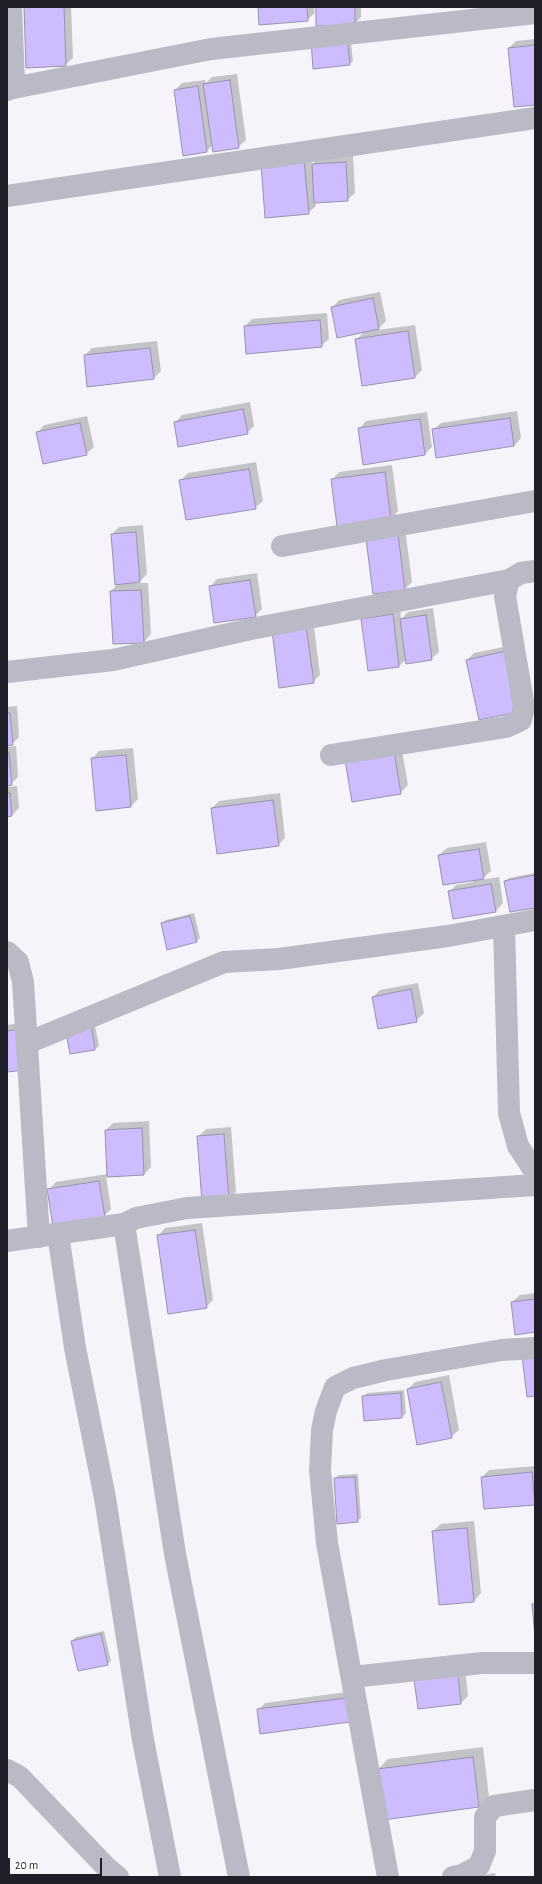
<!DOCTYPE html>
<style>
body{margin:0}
#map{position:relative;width:542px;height:1884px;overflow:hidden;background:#f6f4fa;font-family:"Alegreya Sans",sans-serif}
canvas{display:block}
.frame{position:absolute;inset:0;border:8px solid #201e28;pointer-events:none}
.scale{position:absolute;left:8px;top:1858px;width:94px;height:18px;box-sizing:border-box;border:2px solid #201e28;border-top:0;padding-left:5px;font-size:12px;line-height:14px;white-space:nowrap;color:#201e28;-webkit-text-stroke:3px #fff;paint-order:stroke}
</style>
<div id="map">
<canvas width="542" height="1884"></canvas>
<div class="frame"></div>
<div class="scale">20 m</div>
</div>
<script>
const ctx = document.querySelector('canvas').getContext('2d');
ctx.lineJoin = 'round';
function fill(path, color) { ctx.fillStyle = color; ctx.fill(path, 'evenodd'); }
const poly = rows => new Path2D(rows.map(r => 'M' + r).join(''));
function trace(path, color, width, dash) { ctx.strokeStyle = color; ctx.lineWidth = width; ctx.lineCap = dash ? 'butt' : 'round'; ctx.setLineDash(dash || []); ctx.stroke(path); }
const shadow = poly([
 [25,7,71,7,73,58,65,65],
 [259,7,314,7,315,13,307,20],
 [317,7,361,7,361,17,354,25],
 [350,34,353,61,350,64,314,68],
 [535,39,535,104,509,48,516,41],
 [237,74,246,140,238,147,213,145,207,151,175,90,182,83,205,80,206,83,212,77],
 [311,153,312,165,320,157,353,155,355,193,347,200,315,202,316,206,308,213,266,217],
 [380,292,386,321,377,330,415,325,422,370,415,377,356,340,364,332,332,308,339,300],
 [327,313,329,339,321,346,245,326,252,319],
 [157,341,161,371,153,379,85,355,92,348],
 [250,402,254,426,247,433,175,423,182,415],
 [517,411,521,438,514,446,433,430,441,423],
 [427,412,432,447,425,454,364,464,359,429,366,421],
 [87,416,94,447,86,454,37,433,44,425],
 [256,462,263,501,255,508,180,481,188,473],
 [392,465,398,511,391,519,332,480,339,472],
 [143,525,147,574,140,581,135,582,135,583,148,583,151,634,144,642,111,591,119,583,112,534,119,527],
 [405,528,412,582,405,589,367,539],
 [257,573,262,609,255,616,210,587,217,579],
 [400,608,401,619,408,612,433,608,439,652,431,659,406,659,399,666,362,619],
 [313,619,320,675,313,682,273,630],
 [513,645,525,703,467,660,474,653],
 [17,706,19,737,12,744,7,745,7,707],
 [401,745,408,785,400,793,352,801],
 [16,746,18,777,11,784,7,785,7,747],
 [133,748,138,799,131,806,92,759,99,751],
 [17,786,19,808,12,815,7,816,7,787],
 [280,793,285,838,278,845,212,808,219,801],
 [486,842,491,871,481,880,499,877,503,903,496,911,454,918,449,892,456,885,473,882,472,880,439,855,447,848],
 [535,873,535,907,505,881,509,878],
 [194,913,200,938,196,941,162,923,166,920],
 [418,983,424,1013,416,1021,373,997,380,990],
 [94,1020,99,1046,95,1049,71,1053],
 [26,1022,7,1071,7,1025],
 [149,1121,151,1167,144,1174,106,1176,111,1209,104,1216,49,1189,56,1182,108,1174,106,1130,113,1123],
 [231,1127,236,1192,228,1199,198,1137,206,1129],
 [202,1223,213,1300,206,1307,158,1236,165,1228],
 [535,1293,535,1331,512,1302,520,1295],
 [449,1375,459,1430,451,1437,408,1389,415,1382],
 [404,1390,406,1413,402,1417,365,1420,363,1397,367,1393],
 [535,1466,534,1504,482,1477,489,1470],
 [358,1474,361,1518,357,1521,335,1478,339,1475],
 [474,1521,481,1593,474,1601,433,1531,441,1524],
 [104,1631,111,1661,107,1664,72,1641,76,1637],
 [465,1667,468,1696,461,1703,419,1708],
 [354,1691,357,1714,258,1710,265,1703],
 [483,1747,489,1797,479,1807,378,1769,388,1759],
 [495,1873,496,1877,469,1877]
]);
const building = poly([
 [24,7,64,7,66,66,26,68,24,7],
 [258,7,307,7,308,21,259,25,258,7],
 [316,7,355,7,355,26,316,26,316,7],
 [347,37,350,65,313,69,311,40,347,37],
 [535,45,535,105,514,107,508,48,535,45],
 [230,80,239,148,213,152,203,84,230,80],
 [198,86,207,152,183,156,174,90,198,86],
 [304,160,309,214,265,218,261,164,304,160],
 [346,162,348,201,314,203,312,164,346,162],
 [373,298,379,329,337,338,331,307,373,298],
 [320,320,322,347,246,354,244,326,320,320],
 [408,331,415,378,362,386,355,339,408,331],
 [150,348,154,379,87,387,84,355,150,348],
 [243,409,248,434,178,447,174,422,243,409],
 [510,418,514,446,436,458,432,429,510,418],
 [420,419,425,455,363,465,358,428,420,419],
 [80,423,87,455,43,464,36,432,80,423],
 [249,469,256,509,186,520,179,480,249,469],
 [385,472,391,520,337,526,331,479,385,472],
 [136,532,140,582,115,585,111,534,136,532],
 [398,534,405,590,373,594,366,539,398,534],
 [250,580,256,617,214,623,209,586,250,580],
 [141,590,144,643,113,644,110,591,141,590],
 [393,614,399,667,368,671,361,619,393,614],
 [426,615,432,660,406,664,400,619,426,615],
 [306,626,314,683,279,688,272,630,306,626],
 [506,651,518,712,479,720,466,660,506,651],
 [7,713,10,713,13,745,7,746,7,713],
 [394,751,401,794,352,802,345,760,394,751],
 [7,753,9,753,12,785,7,786,7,753],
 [126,755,131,807,96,811,91,758,126,755],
 [7,793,10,793,12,816,7,817,7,793],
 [273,800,279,846,217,854,211,808,273,800],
 [479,849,484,879,443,885,438,855,479,849],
 [535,875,535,908,510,912,504,881,535,875],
 [491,884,496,912,453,919,448,891,491,884],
 [190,916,197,942,167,950,161,923,190,916],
 [411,989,417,1022,378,1029,372,997,411,989],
 [91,1023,95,1050,70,1054,65,1027,91,1023],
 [19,1029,25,1070,7,1072,7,1031,19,1029],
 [142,1128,144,1175,107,1177,105,1130,142,1128],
 [224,1134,229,1200,202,1202,197,1136,224,1134],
 [99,1181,105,1217,53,1226,47,1189,99,1181],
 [195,1230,207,1308,168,1314,157,1235,195,1230],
 [535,1299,535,1332,515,1335,511,1302,535,1299],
 [535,1354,535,1396,527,1397,522,1356,535,1354],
 [441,1382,452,1438,417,1445,407,1389,441,1382],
 [401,1393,402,1418,364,1421,362,1396,401,1393],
 [532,1472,535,1505,484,1509,481,1477,532,1472],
 [355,1477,358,1522,337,1524,334,1478,355,1477],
 [467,1528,474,1602,439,1605,432,1531,467,1528],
 [532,1604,535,1604,535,1637,532,1604],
 [101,1634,108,1665,78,1671,71,1641,101,1634],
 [458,1673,461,1704,418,1709,414,1679,458,1673],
 [347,1698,350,1722,260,1734,257,1709,347,1698],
 [473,1757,479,1807,383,1820,377,1769,473,1757]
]);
const minor = poly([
 [8,89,211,49,535,13],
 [7,90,12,87,14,82,11,7],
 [7,196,535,118],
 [282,546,535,501],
 [7,672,113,660,251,629,509,580],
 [331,755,506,727,521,720,524,707,505,596,509,580,521,573,535,571],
 [504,926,509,1113,518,1146,535,1172],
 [7,952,18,962,23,982,39,1237],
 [27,1043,224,962,279,959,448,936,535,920],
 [124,1224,175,1554,239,1877],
 [58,1234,75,1348,105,1498,143,1740,170,1877],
 [7,1241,124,1224,136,1218,187,1208,535,1185],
 [352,1677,482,1663,535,1663],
 [7,1770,20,1777,107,1868,118,1877],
 [388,1877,327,1543,320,1470,322,1430,326,1411,335,1387,353,1378,386,1370,502,1350,535,1348],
 [453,1877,462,1875,479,1866,485,1851,485,1817,494,1806,535,1800]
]);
fill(shadow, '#0003');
fill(building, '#cebdfe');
trace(building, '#9791ab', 1);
trace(minor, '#bbb9c5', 22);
</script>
